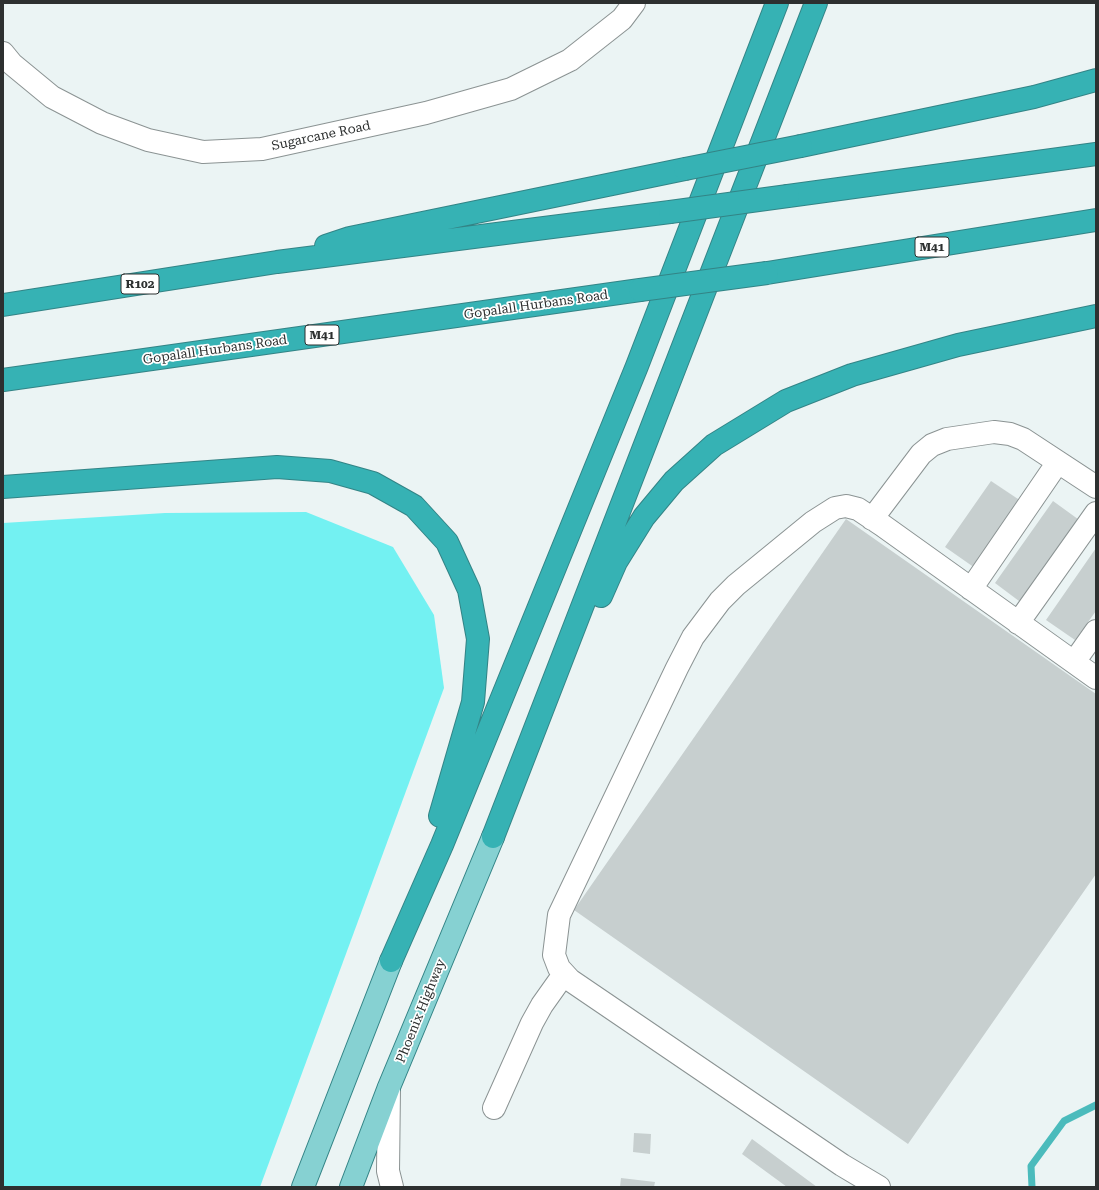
<!DOCTYPE html>
<style>
body{margin:0}
#map{position:relative;width:1099px;height:1190px;overflow:hidden;background:#ebf4f4;font-family:"Roboto Serif",serif}
canvas{display:block}
.frame{position:absolute;inset:0;border:4px solid #2d3030;pointer-events:none}
</style>
<div id="map">
<canvas width="1099" height="1190"></canvas>
<div class="frame"></div>
</div>
<script>
const ctx = document.querySelector('canvas').getContext('2d');
ctx.lineJoin = 'round';
function fill(path, color) { ctx.fillStyle = color; ctx.fill(path, 'evenodd'); }
const poly = rows => new Path2D(rows.map(r => 'M' + r).join(''));
function trace(path, color, width, dash) { ctx.strokeStyle = color; ctx.lineWidth = width; ctx.lineCap = dash ? 'butt' : 'round'; ctx.setLineDash(dash || []); ctx.stroke(path); }
function drawText(font, color, halo, rows, align = 'center') {
  ctx.font = font + ' "Roboto Serif",serif'; ctx.lineWidth = 3.5; ctx.setLineDash([]); ctx.textBaseline = 'middle'; ctx.strokeStyle = halo; ctx.fillStyle = color; for (const [text, x, y, turn = 0] of rows) {
    ctx.save(); ctx.translate(x, y); ctx.rotate((+turn || 0) * Math.PI / 180); ctx.textAlign = isNaN(turn) ? turn : align; if (halo) ctx.strokeText(text, 0, 0); ctx.fillText(text, 0, 0); ctx.restore();
  }
}
const green = poly([
 [306,512,393,547,434,615,444,688,260,1187,3,1187,3,523,165,513]
]);
const stream = poly([
 [1032,1187,1031,1166,1064,1121,1096,1105]
]);
const building = poly([
 [991,481,1021,501,975,568,945,547],
 [1053,501,1082,522,1023,604,995,583],
 [846,519,1096,694,1096,874,908,1144,574,910],
 [1096,548,1096,611,1075,640,1046,620],
 [634,1133,651,1134,650,1154,633,1152],
 [752,1139,817,1187,787,1187,742,1154],
 [621,1178,655,1182,654,1187,620,1187]
]);
const minor = poly([
 [3,53,12,64,52,97,102,123,148,140,203,152,262,149,426,113,511,89,570,60,622,19,634,3],
 [872,519,921,454,932,445,947,439,994,432,1010,434,1023,439,1096,487],
 [971,589,1058,462],
 [1018,623,1096,513],
 [1074,662,1096,631],
 [389,1088,388,1171,392,1187],
 [494,1108,532,1023,542,1005,564,974],
 [879,1187,842,1165,570,980,559,968,554,955,559,915,677,668,693,637,720,601,736,585,813,522,835,508,846,506,858,509,882,525,1096,678]
]);
const major = poly([
 [303,1187,391,961],
 [351,1187,389,1087,493,837]
]);
const highway = poly([
 [801,146,1034,97,1096,80],
 [788,196,1096,154],
 [326,246,350,238,685,169],
 [767,273,1096,220],
 [3,305,277,262,670,212],
 [3,380,640,290],
 [3,487,277,467,330,471,373,483,414,506,447,542,469,590,478,639,473,702,440,816],
 [601,596,616,562,644,517,674,481,714,445,786,401,852,375,958,345,1096,316],
 [493,837,816,3],
 [391,961,442,845,637,366,777,3]
]);
const highwayBridge = poly([
 [685,169,801,146],
 [670,212,788,196],
 [640,290,767,273]
]);
const shields = [
 [932,247,34],
 [140,284,38],
 [322,335,34]
];
const shieldNames = [
 ["M41",932,247],
 ["R102",140,284],
 ["M41",322,335]
];
const streetNames = [
 ["Sugarcane Road",321,136,-12],
 ["Gopalall Hurbans Road",536,305,-8],
 ["Gopalall Hurbans Road",215,350,-8],
 ["Phoenix Highway",421,1011,-68]
];
fill(green, '#73f1f2');
trace(stream, '#4bbbbc', 7);
fill(building, '#c7cfcf');
trace(minor, '#8b9393', 24);
trace(major, '#338486', 24);
trace(highway, '#338486', 24);
trace(minor, '#fff', 22);
trace(major, '#86d1d2', 22);
trace(highway, '#36b2b4', 22);
trace(highwayBridge, '#338486', 24, []);
trace(highwayBridge, '#36b2b4', 22);
for (const [x, y, w] of shields) { const box = new Path2D(); box.roundRect(x - w / 2, y - 10, w, 20, 3); ctx.fillStyle = '#fff'; ctx.fill(box); trace(box, '#2d3030', 1); }
drawText('bold 12px', '#2d3030', null, shieldNames);
drawText('13px', '#2d3030', '#fff', streetNames);
</script>
